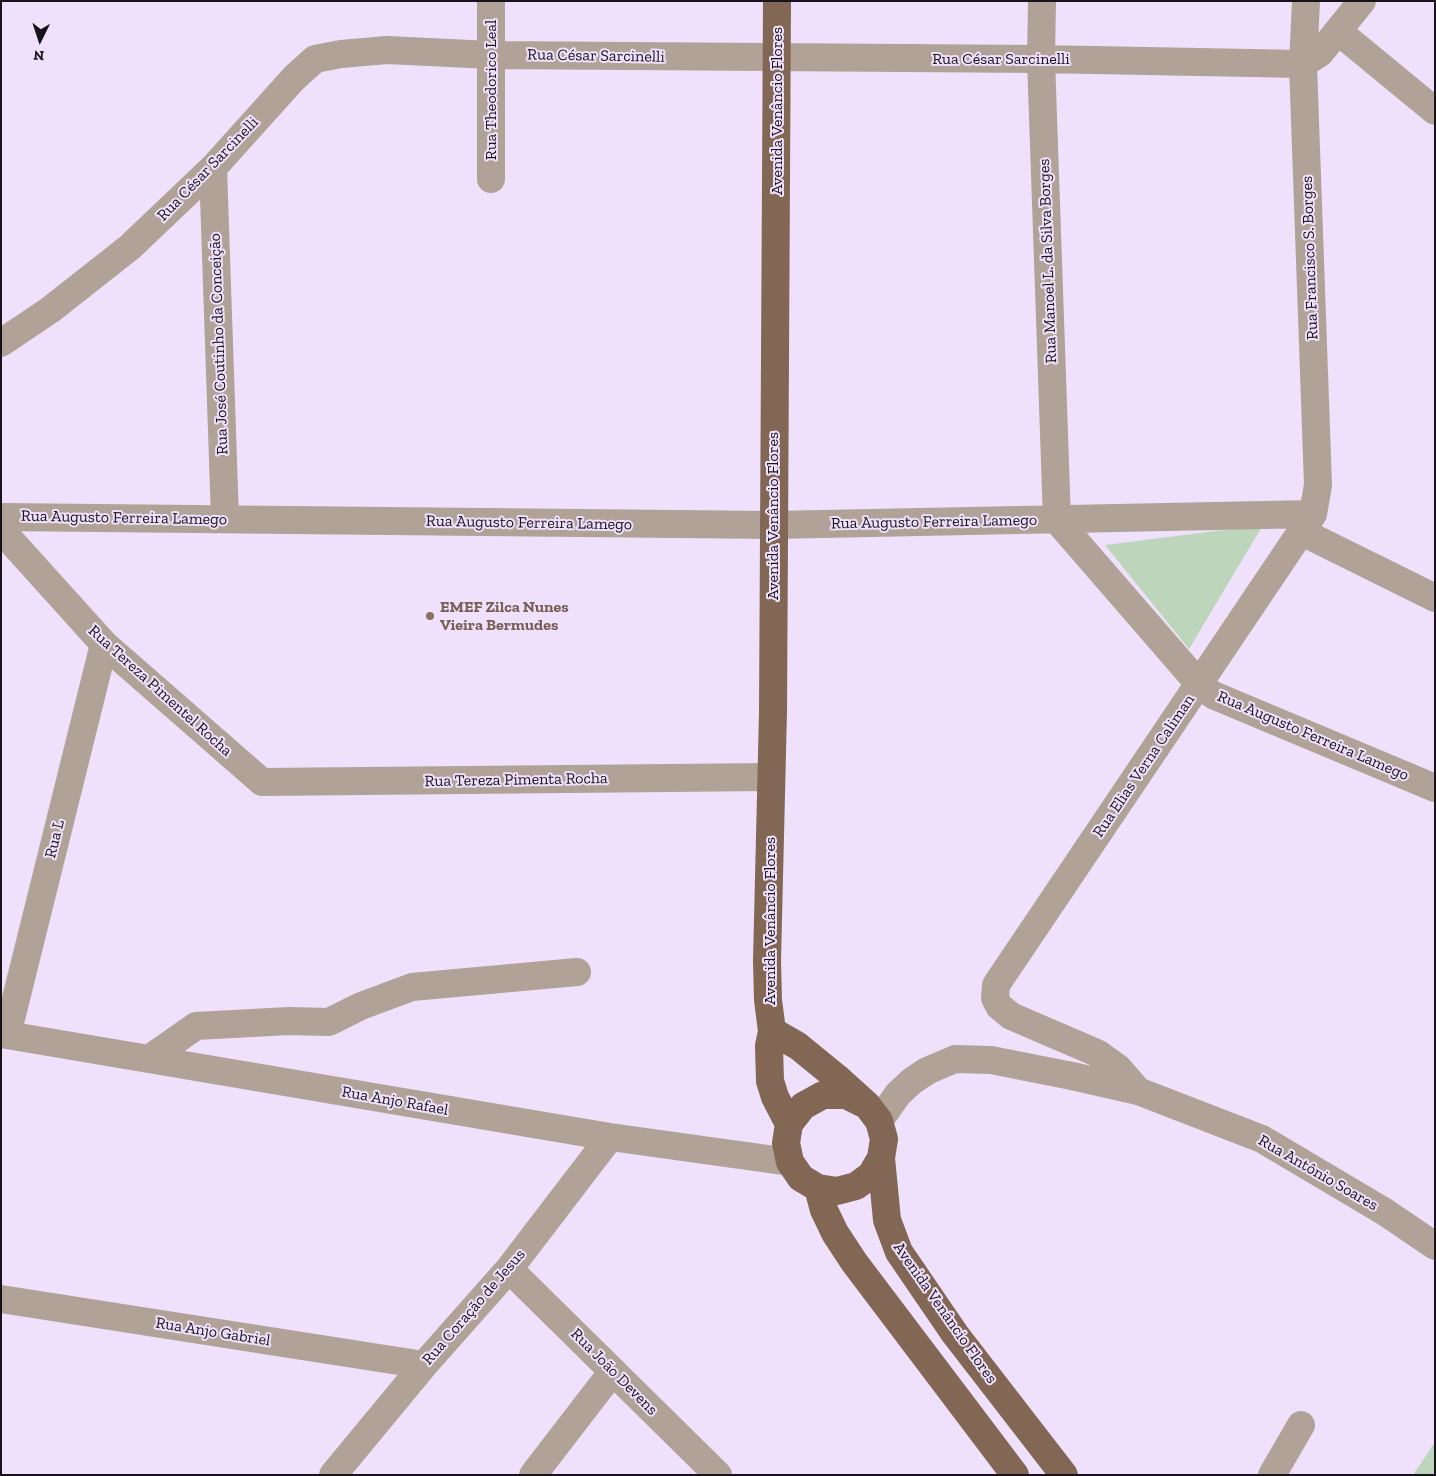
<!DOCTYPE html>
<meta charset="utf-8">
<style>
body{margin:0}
#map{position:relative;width:1436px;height:1476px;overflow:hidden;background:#efe1fb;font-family:"Zilla Slab",serif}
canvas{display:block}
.frame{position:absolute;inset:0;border:2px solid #17121b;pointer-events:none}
.north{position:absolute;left:15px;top:15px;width:50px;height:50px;-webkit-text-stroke:4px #efe1fb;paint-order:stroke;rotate:184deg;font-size:14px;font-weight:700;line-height:20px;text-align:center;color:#17121b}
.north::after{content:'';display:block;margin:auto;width:18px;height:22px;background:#17121b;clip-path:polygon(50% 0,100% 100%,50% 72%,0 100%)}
</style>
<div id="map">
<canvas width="1436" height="1476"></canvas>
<div class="frame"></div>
<div class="north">N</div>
</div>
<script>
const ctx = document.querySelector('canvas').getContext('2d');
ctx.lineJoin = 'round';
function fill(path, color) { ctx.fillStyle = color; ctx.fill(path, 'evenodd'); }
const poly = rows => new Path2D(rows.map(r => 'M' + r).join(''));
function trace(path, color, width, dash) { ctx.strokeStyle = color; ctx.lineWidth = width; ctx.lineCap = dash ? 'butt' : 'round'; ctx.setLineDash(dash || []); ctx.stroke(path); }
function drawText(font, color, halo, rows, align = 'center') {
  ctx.font = font + ' "Zilla Slab",serif'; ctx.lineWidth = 4; ctx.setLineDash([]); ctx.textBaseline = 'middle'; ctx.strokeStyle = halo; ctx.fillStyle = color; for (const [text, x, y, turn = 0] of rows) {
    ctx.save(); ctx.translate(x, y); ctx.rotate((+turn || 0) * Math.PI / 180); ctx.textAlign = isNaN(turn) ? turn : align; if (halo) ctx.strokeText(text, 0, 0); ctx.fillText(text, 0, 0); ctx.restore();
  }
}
const green = poly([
 [1263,525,1189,649,1105,545],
 [1435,1442,1435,1475,1413,1475]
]);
const minor = poly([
 [491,1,491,179],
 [1042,1,1041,59,1057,520],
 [1339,32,1435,111],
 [213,168,225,519],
 [1,343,50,310,130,247,213,168,294,78,315,59,341,54,387,50,491,55,1041,59,1303,64,1320,53,1362,1],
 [1,517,773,525,1313,514],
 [1057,520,1200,685,1213,695,1435,788],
 [1,530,104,644,262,782,770,777],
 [1302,532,1435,598],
 [1,1034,610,1137,790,1162],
 [7,1035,104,644],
 [149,1059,196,1026,289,1021,329,1022,361,1006,412,987,577,972],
 [1138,1091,1118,1068,1097,1053,1011,1016,999,1006,995,998,996,985,1313,514,1318,485,1303,64,1306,1],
 [879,1121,898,1094,912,1081,927,1071,955,1059,991,1060,1072,1076,1138,1091,1262,1139,1385,1212,1435,1246],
 [509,1269,718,1475],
 [1,1299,424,1365],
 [333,1475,424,1365,509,1269,610,1137],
 [533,1475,613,1371],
 [1272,1475,1301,1425]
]);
const major = poly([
 [777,1,773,712,767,961,768,1000,772,1031,769,1046,770,1081,775,1097,789,1124],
 [772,1031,798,1046,836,1077,867,1105,879,1121,884,1139,881,1158,887,1220,899,1252,955,1334,1064,1475],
 [862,1103,846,1095,823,1095,803,1106,789,1124,786,1143,790,1162,801,1178,818,1188,837,1191,856,1186,871,1175,881,1158],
 [818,1188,824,1210,835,1233,854,1262,1015,1475]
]);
const markers = [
 [430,616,5,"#8d6e63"]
];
const streetNames = [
 ["Rua César Sarcinelli",596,56,1],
 ["Rua César Sarcinelli",1001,59],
 ["Rua Theodorico Leal",491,90,-90],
 ["Avenida Venâncio Flores",777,111,-90],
 ["Rua César Sarcinelli",208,169,-46],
 ["Rua Francisco S. Borges",1310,258,-92],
 ["Rua Manoel L. da Silva Borges",1048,261,-92],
 ["Rua José Coutinho da Conceição",219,344,-92],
 ["Avenida Venâncio Flores",773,516,-90],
 ["Rua Augusto Ferreira Lamego",124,518,1],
 ["Rua Augusto Ferreira Lamego",934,522,-1],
 ["Rua Augusto Ferreira Lamego",529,523,1],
 ["Rua Tereza Pimentel Rocha",160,691,42],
 ["Rua Augusto Ferreira Lamego",1313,736,23],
 ["Rua Elias Verna Caliman",1144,766,-56],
 ["Rua Tereza Pimenta Rocha",516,780,-1],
 ["Rua L",55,839,-76],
 ["Avenida Venâncio Flores",770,921,-90],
 ["Rua Anjo Rafael",395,1101,10],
 ["Rua Antônio Soares",1318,1173,30],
 ["Rua Coração de Jesus",474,1307,-49],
 ["Avenida Venâncio Flores",945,1313,55],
 ["Rua Anjo Gabriel",213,1332,9],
 ["Rua João Devens",614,1372,45]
];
const educationNames = [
 ["EMEF Zilca Nunes",440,607],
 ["Vieira Bermudes",440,625]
];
fill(green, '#bdd6bb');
trace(minor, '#b1a297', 28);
trace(major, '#826754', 28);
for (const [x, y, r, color] of markers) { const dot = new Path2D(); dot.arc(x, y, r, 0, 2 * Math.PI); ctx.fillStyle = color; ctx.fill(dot); trace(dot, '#efe1fb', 2); }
drawText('16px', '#17121b', '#efe1fb', streetNames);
drawText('bold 16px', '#785e54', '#efe1fb', educationNames, 'left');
</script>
